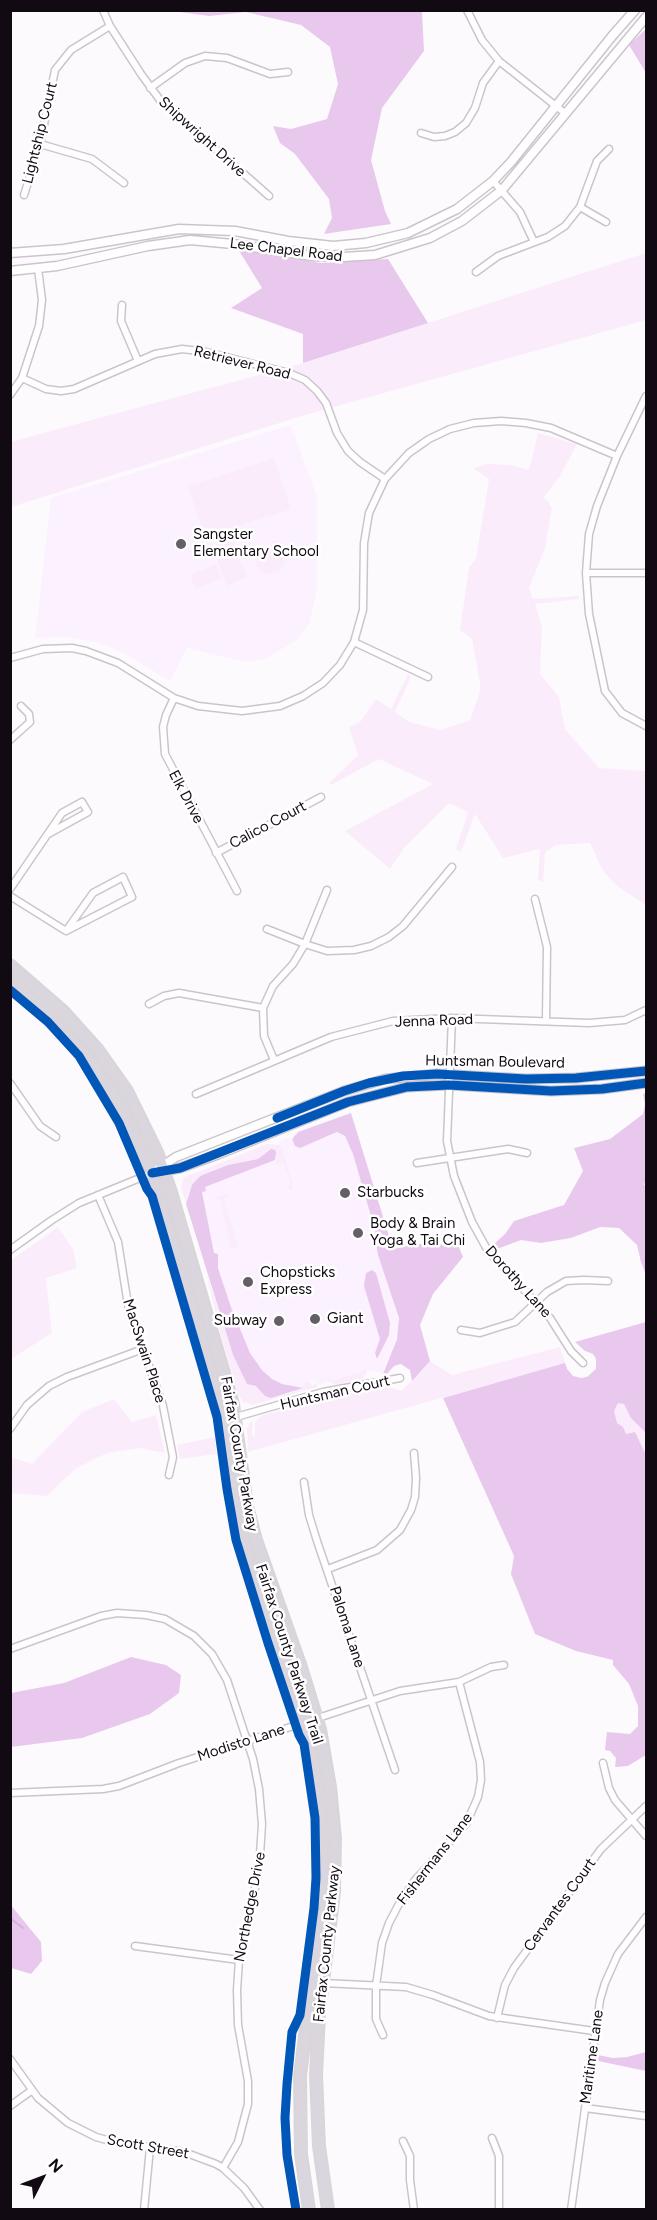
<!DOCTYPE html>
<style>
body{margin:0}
#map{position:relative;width:657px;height:2220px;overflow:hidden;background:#fdfafe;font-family:Figtree,sans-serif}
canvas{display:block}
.frame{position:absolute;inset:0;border:12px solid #120a13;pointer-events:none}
.north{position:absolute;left:12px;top:2148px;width:60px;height:60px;-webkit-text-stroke:4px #fff;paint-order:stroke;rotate:48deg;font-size:16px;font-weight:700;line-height:24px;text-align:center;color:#120a13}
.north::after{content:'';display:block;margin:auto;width:21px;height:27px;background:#120a13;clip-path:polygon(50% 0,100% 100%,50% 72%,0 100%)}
</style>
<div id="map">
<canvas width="657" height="2220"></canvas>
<div class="frame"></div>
<div class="north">N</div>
</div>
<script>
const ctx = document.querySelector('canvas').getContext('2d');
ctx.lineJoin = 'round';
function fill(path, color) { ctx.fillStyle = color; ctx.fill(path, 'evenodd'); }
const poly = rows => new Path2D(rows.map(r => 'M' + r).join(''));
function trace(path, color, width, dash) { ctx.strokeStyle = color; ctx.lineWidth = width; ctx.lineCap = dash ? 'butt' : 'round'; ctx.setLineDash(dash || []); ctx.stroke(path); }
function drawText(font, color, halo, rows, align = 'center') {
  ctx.font = font + ' Figtree,sans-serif'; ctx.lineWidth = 5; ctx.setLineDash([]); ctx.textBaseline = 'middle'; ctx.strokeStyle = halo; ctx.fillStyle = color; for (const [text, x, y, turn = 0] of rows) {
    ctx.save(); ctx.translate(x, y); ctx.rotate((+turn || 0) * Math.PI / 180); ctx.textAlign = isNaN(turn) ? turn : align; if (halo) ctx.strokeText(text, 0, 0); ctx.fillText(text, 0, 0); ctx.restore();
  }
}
const built = poly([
 [291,425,317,497,317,590,309,624,297,640,265,659,246,662,187,648,170,681,120,651,99,643,67,637,35,638,51,498],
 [337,1132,345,1136,353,1154,379,1244,376,1245,378,1255,397,1311,399,1329,383,1373,365,1370,319,1385,316,1381,303,1383,303,1388,301,1388,282,1384,272,1379,256,1362,250,1353,231,1307,218,1268,219,1258,214,1254,202,1192,204,1187,275,1160,279,1141,290,1137,295,1146,329,1136]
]);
const green = poly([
 [646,253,646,320,305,415,11,507,10,442,303,363],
 [538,433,577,444,560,476,543,498,548,501,552,508,545,548,529,588,533,599,579,596,579,599,535,604,542,627,540,674,559,697,565,729,599,768,646,771,646,905,617,886,603,871,590,843,555,845,545,853,543,882,538,880,540,849,503,858,475,814,461,852,456,849,468,812,449,803,404,848,390,869,345,831,433,784,379,759,331,785,329,783,358,755,349,727,361,721,376,699,391,709,408,674,411,677,395,712,409,722,441,730,470,720,480,691,480,683,472,639,460,630,469,568,476,558,489,479,473,468,487,464,510,465,529,470],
 [274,458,291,509,205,537,188,486],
 [232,540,247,577,227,586,213,549],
 [273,541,280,541,280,549,285,563,278,572,267,574,261,571,256,564,255,556,258,550,273,545],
 [216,564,222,578,196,589,190,575],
 [267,1144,281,1145,293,1186,291,1190,287,1187,291,1184,284,1163,277,1164,276,1153,268,1151,258,1159,228,1165,200,1176,189,1192,186,1204,181,1187,183,1178],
 [224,1194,228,1196,224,1198,238,1247,231,1250,220,1199,215,1199],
 [58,1227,73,1249,77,1268,46,1278,52,1333,11,1359,11,1260],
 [206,1272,233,1355,265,1396,286,1394,303,1388,303,1383,310,1382,312,1385,317,1383,317,1387,252,1405,243,1402,238,1394,220,1332],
 [560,1347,567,1368,573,1376,581,1378,587,1377,593,1374,597,1367,646,1402,646,1667,576,1651,535,1634,511,1574,563,1364,248,1452,247,1428,251,1421,253,1423,252,1434,255,1437,255,1422,261,1416,316,1400,385,1386,402,1391,430,1361,452,1375],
 [365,1365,367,1372,362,1379,335,1385,328,1381,328,1377,331,1381,365,1370],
 [114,1399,132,1422,156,1415,165,1453,141,1448,107,1453,75,1469,47,1496,11,1493,11,1457,32,1464,82,1412],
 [215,1437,216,1454,180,1459,177,1445]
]);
const forest = poly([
 [172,11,422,11,424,51,382,108,371,160,385,211,391,224,324,234,332,218,329,199,295,154,280,143,273,126,291,129,327,119,338,84,330,47,301,25,246,12,209,16],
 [646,29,646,73,629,45],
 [238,249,320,263,388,259,428,323,303,363,303,334,231,308,262,288],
 [646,1093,646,1179,644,1185,646,1186,646,1275,641,1262,637,1245,619,1228,600,1227,571,1238,541,1243,521,1240,497,1249,495,1243,505,1234,514,1221,564,1205,583,1171,574,1148,610,1139,643,1114,645,1104,643,1094],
 [351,1113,393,1249,417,1244,458,1245,463,1257,433,1294,420,1325,430,1361,412,1381,410,1370,401,1364,394,1366,386,1375,383,1374,397,1339,399,1318,378,1255,376,1245,379,1244,353,1154,345,1136,337,1132,300,1148,295,1146,292,1139,298,1132],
 [271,1149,275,1150,276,1153,275,1160,205,1187,206,1191,202,1192,214,1253,218,1254,218,1268,231,1307,250,1353,262,1370,272,1379,282,1384,303,1388,271,1398,265,1396,256,1386,247,1384,233,1355,186,1204,192,1185,200,1176,228,1165,258,1159],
 [372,1270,376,1273,390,1323,389,1335,377,1359,375,1353,380,1339,364,1286,366,1273],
 [646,1322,646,1433,631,1418,624,1404,618,1403,614,1411,617,1423,623,1427,626,1434,635,1432,646,1455,646,1755,628,1766,615,1767,616,1758,610,1751,605,1750,607,1732,630,1734,638,1726,638,1706,629,1684,613,1665,613,1660,576,1651,535,1634,511,1574,514,1556,443,1398,565,1363,567,1369,573,1376,581,1378,587,1377,596,1369,596,1359,593,1354,585,1351,575,1342],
 [131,1657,166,1665,181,1675,179,1693,150,1714,82,1738,11,1747,11,1693,64,1683],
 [10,1904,41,1942,42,1961,31,1974,11,1968],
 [646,2052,646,2071,598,2061,598,2055,613,2058,627,2057]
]);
const stream = poly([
 [10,1918,23,1928]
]);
const street = poly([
 [103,10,110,26,141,74,160,100,269,196],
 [467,10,482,40,499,61,566,114],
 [150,88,185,63,205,56,227,58,270,74,288,72],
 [421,133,434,137,445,136,455,132,466,123,475,108,483,83,499,61],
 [40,144,92,159,124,183],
 [493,181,520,212,534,242],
 [24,195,40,144,55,70,71,50,110,26],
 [580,207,606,222],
 [476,272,498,256,548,237,565,226,580,207,597,161,609,149],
 [122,305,121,321,138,361],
 [22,378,46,389,61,391,74,389,155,354,182,349,207,352,289,373,305,380,317,391,326,403,337,433,348,451,360,462,385,479],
 [10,395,22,378,39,326,42,300,38,269],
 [646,396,617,456,597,506,589,534,586,573,589,614,605,691,622,713,646,726],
 [586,573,646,573],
 [354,642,428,677],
 [10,658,43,649,72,648,86,651,118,663,174,698,198,706,242,711,280,706,303,696,323,683,340,665,354,642,363,610,364,543,369,513,385,479,409,453,429,439,450,429,474,423,501,421,526,423,551,428,617,456],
 [174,698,166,715,163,727,165,754,237,891],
 [10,740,30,722,29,714,21,706],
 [216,853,321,797],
 [123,877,132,897,66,931,93,893,123,877],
 [10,889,62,813,82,802,88,812,48,834],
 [10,896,66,931],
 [535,899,547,947,546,1021],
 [267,929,305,944,327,951,354,950,371,946,389,937,403,926,452,867],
 [149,1004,164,996,179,993,263,1008],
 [452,1018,447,1141,454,1176,472,1222,488,1251,550,1318,571,1351,583,1363],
 [274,1060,264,1036,263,1008,273,986,293,964,305,944,327,890],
 [10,1083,40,1126,56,1137],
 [196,1094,331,1037,393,1021,452,1018,589,1023,625,1020,646,1010],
 [417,1163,508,1149,527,1153],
 [98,1195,118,1242,128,1305,163,1406,173,1457,169,1475],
 [10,1250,52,1220,79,1203,152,1173],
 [461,1330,480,1333,515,1322,547,1292,566,1281,584,1280,608,1281],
 [236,1417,323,1392,400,1378],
 [10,1429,27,1405,49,1386,67,1377,143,1349],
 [304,1482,309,1515,317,1541,395,1770],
 [328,1569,377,1550,400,1530,411,1510,415,1497,416,1478,414,1453],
 [10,1649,101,1616,117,1613,146,1615,165,1619,194,1636,212,1654,227,1680,253,1759,259,1789,262,1824,259,1870,239,1960,237,1990,238,2025,248,2081,248,2104,238,2142,223,2168],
 [315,1719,400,1691,459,1682,491,1667,504,1665],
 [603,1763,609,1788,615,1800,646,1836],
 [10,1793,103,1789,119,1786,179,1763,306,1722],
 [135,1946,239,1960],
 [323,1983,406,1987,433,1995,489,2016,594,2031],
 [497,2018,505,1985,514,1968,601,1849,646,1806],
 [383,2035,376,2019,376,1986,382,1943,389,1923,399,1904,415,1880,466,1824,478,1797,481,1780,480,1762,459,1682],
 [10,2059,38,2098,68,2123,96,2137,110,2141,184,2152,216,2164,223,2168,244,2188,260,2210],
 [10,2106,31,2091],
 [585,2108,646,2116],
 [492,2138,499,2156,499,2210],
 [403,2141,410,2156,410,2180,414,2210],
 [144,2210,150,2148],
 [571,2210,600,2000,605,1983,618,1954,646,1917]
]);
const secondary = poly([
 [10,253,64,249,179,229,235,231,288,241,333,246,366,243,408,233,457,209,493,181,511,162,613,35,635,10],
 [10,271,57,266,148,246,190,240,233,244,312,256,343,257,375,255,430,238,462,221,502,190,646,17],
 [158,1172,180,1168,219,1154,348,1102,407,1087,449,1085,551,1091,602,1089,646,1083],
 [152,1173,176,1157,344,1091,385,1079,437,1074,526,1079,576,1078,646,1071]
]);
const highway = poly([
 [10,965,63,1011,98,1050,127,1091,157,1152,170,1189,233,1404,247,1506,256,1540,301,1667,320,1729,330,1787,335,1838,334,1892,319,2015,316,2075,319,2146,328,2210],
 [10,980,54,1019,92,1063,120,1104,149,1164,221,1405,236,1505,243,1540,305,1722,319,1792,323,1862,320,1913,300,2076,301,2154,309,2210]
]);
const cycleway = poly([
 [10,990,48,1022,79,1056,119,1123,147,1189,152,1196,217,1417,227,1489,236,1540,268,1643,299,1735,304,1744,315,1818,316,1878,314,1908,300,2015,292,2032,287,2084,285,2118,287,2155,296,2210],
 [277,1118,344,1091,369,1083,403,1076,437,1074,526,1079,576,1078,646,1071],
 [152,1173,180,1168,348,1102,407,1087,449,1085,551,1091,602,1089,646,1083]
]);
const markers = [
 [181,544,6,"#645e65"],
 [345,1193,6,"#645e65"],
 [358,1233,6,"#645e65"],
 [248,1282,6,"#645e65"],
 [315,1319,6,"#645e65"],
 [279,1321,6,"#645e65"]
];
const streetNames = [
 ["Lightship Court",40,133,-76],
 ["Shipwright Drive",202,137,42],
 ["Lee Chapel Road",286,250,7],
 ["Retriever Road",242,363,14],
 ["Elk Drive",186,797,62],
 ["Calico Court",268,825,-28],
 ["Jenna Road",434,1021,-2],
 ["Huntsman Boulevard",495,1062,1],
 ["Dorothy Lane",518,1282,48],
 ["MacSwain Place",144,1351,72],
 ["Huntsman Court",335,1393,-13],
 ["Fairfax County Parkway",239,1454,80],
 ["Paloma Lane",347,1627,72],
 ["Fairfax County Parkway Trail",289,1654,72],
 ["Modisto Lane",241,1743,-18],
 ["Fishermans Lane",435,1859,-52],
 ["Cervantes Court",560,1905,-54],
 ["Northedge Drive",250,1907,-79],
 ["Fairfax County Parkway",327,1944,-84],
 ["Maritime Lane",592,2057,-82],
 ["Scott Street",148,2147,10]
];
const poiNames = [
 ["Sangster",193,535],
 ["Elementary School",193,552],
 ["Starbucks",357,1193],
 ["Body & Brain",370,1224],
 ["Yoga & Tai Chi",370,1241],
 ["Chopsticks",260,1273],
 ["Express",260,1290],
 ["Giant",327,1319],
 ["Subway",267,1321,"right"]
];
fill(built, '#fcf1fe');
fill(green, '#fbecfc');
fill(forest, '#e9c8ee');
trace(stream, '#d9b0dd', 2);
trace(street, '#cbc5cb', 9);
trace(secondary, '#cbc5cb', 11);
trace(highway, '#d8d6d9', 14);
trace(street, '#fffeff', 6);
trace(secondary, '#fffeff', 8);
trace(highway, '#dbd5dd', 10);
trace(cycleway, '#0057b8', 9);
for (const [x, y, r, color] of markers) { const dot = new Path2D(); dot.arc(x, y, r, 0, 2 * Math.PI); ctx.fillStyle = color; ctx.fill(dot); trace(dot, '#fff', 2); }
drawText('15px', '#120a13', '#fff', streetNames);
drawText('15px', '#120a13', '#fff', poiNames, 'left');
</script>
